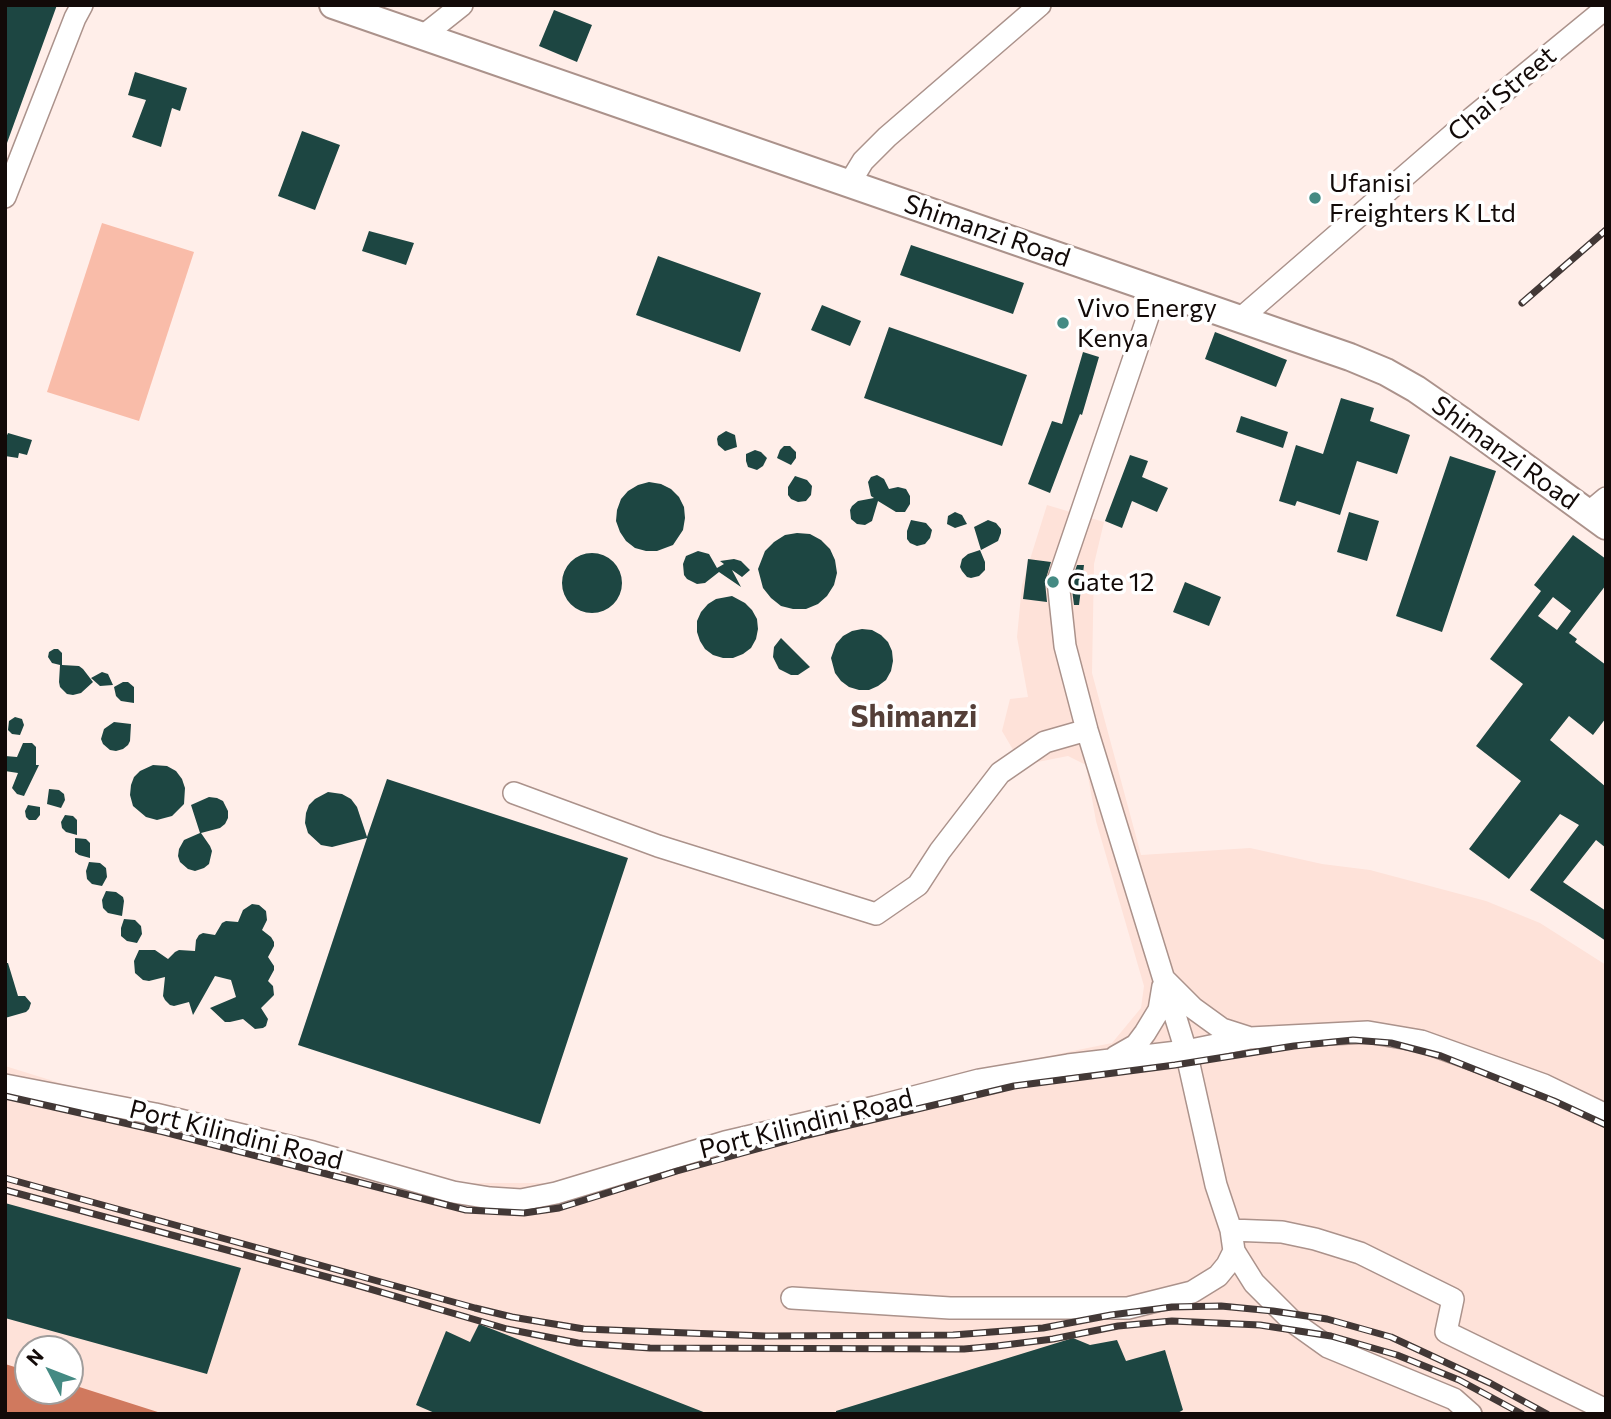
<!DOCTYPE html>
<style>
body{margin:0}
#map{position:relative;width:1611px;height:1419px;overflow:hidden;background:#ffeee9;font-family:Commissioner,sans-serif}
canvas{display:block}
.frame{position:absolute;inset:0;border:7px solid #120a08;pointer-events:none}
.north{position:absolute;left:14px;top:1335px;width:70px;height:70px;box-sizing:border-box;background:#fff;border:2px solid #a09d9c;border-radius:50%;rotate:312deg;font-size:19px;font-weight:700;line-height:28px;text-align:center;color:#120a08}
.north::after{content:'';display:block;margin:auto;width:24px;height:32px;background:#448a83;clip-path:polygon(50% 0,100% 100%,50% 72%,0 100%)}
</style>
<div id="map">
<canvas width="1611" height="1419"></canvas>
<div class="frame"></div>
<div class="north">N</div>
</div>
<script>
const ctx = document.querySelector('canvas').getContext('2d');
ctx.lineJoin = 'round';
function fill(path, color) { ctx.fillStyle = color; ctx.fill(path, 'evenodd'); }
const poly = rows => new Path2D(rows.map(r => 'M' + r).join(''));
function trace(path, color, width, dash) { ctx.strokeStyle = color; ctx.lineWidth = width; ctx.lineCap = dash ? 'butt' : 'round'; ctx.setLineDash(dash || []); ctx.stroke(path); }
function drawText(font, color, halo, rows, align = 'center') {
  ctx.font = font + ' Commissioner,sans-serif'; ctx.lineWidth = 7; ctx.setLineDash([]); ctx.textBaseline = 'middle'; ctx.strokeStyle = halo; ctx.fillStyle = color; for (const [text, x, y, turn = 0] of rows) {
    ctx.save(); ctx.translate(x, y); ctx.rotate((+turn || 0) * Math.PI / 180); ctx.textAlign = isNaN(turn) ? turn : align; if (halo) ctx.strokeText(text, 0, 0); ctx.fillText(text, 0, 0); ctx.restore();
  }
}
const built = poly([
 [1047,505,1104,522,1094,564,1092,673,1141,855,1250,848,1322,864,1370,870,1486,901,1540,923,1606,965,1606,1414,149,1414,70,1389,70,1349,28,1349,28,1375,5,1368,5,1066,147,1110,437,1183,553,1183,1034,1059,1112,1043,1141,1008,1144,986,1096,821,1086,765,1068,756,1022,765,1002,731,1010,699,1028,697,1017,637,1022,585]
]);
const green = poly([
 [102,223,194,252,139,421,47,392]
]);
const water = poly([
 [5,1364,28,1371,28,1391,70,1391,70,1384,164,1414,5,1414]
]);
const building = poly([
 [5,5,57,5,7,143,5,143],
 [554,10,592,25,577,62,539,46],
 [135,72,187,88,180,111,172,108,161,147,132,137,146,100,128,95],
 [302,131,340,145,315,210,278,196],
 [369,231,414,243,406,265,362,251],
 [911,245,1024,283,1013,314,900,275],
 [658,256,761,293,740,352,636,315],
 [822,305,861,321,850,346,811,330],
 [889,327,1027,375,1002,446,864,398],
 [1215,332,1287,360,1276,387,1205,359],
 [1083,352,1099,357,1082,415,1080,414,1050,493,1028,484,1052,421,1062,424],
 [1341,398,1374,408,1370,421,1410,435,1397,474,1357,461,1340,515,1297,501,1295,506,1279,501,1296,445,1323,454],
 [1241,416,1288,432,1283,448,1236,432],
 [726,431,735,435,737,447,725,451,718,445,717,439,718,436],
 [8,433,32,440,27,455,19,453,18,458,5,456,5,440],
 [784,446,790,446,796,452,796,458,791,465,777,458,780,450],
 [755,450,761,452,767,458,763,466,757,470,748,467,746,461,746,454],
 [1130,455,1148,461,1142,477,1168,488,1157,512,1132,501,1122,528,1105,521],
 [1450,456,1496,471,1442,632,1396,616],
 [877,475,884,479,889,489,898,487,906,489,910,496,910,504,905,512,896,512,878,501,872,521,865,525,857,524,851,519,850,510,852,506,858,501,874,498,871,496,868,482,871,477],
 [795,476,807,480,812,486,811,495,806,501,798,502,791,499,788,495,788,487],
 [649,482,661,484,671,489,679,497,684,507,685,518,683,530,673,545,657,551,646,551,635,548,626,541,620,532,616,521,617,510,621,499,628,491,638,485],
 [955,512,962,515,967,524,955,528,947,524,948,516],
 [1349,512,1379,521,1367,561,1337,552],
 [911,520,926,523,932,530,930,538,925,544,917,546,910,543,907,539,907,531],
 [988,520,996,523,1001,529,1001,533,998,541,981,550,974,527],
 [797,533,810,534,821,540,830,549,835,560,837,573,834,585,827,596,818,604,806,609,793,609,781,606,771,598,763,588,758,569,765,551,774,542,785,535],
 [1573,535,1606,559,1606,585,1569,633,1577,639,1575,642,1606,665,1606,718,1593,735,1569,716,1550,740,1606,787,1606,848,1596,840,1563,882,1606,911,1606,941,1530,890,1579,825,1560,814,1509,879,1469,849,1521,781,1476,746,1523,684,1490,659,1541,591,1534,585],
 [1553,597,1571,611,1557,630,1538,616],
 [980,550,985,562,985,570,979,576,971,578,967,577,962,571,960,567,962,559,968,554],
 [698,551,709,554,717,568,724,564,720,561,734,559,741,561,750,570,742,577,732,570,741,587,719,572,705,583,697,584,687,579,684,575,683,564,686,556],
 '562 583a30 30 0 1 1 60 0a30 30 0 1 1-60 0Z',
 [1028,559,1051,562,1045,582,1047,602,1023,599],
 [1077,565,1084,565,1079,605,1074,605,1071,582],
 [1185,582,1221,597,1209,626,1173,612],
 [732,596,745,603,752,610,757,619,758,629,756,639,751,648,743,654,733,658,723,658,713,655,705,649,700,641,697,632,697,621,701,612,708,604,716,599],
 [862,629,872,630,881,635,888,642,892,651,893,661,891,671,886,680,878,686,869,690,859,690,849,687,841,681,835,673,831,658,836,644,843,636,852,631],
 [781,638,810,667,798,675,791,675,779,669,773,657,774,647],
 [54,649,58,649,62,653,62,665,79,666,83,669,93,682,81,693,73,695,67,694,60,687,59,682,60,665,52,663,48,657,49,652],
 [102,672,108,674,113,685,100,686,91,678],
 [123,682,128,682,134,687,134,703,121,701,116,696,114,687],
 [15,717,22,719,24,725,20,735,12,734,8,730,9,721],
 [114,722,131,724,130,741,128,745,123,749,116,751,110,750,103,744,101,739,104,729],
 [23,743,32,743,36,747,36,765,39,765,24,796,17,794,12,788,18,773,5,771,5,756,17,757],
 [153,765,167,766,176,771,182,779,185,788,184,804,172,816,157,820,146,817,133,806,130,795,131,785,134,777,140,771],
 [387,779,628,858,540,1124,298,1045,367,838,332,847,321,845,308,833,305,823,306,813,309,805,315,799,328,792,342,794,351,799,357,807,367,837],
 [49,789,59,790,64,794,65,800,61,808,47,804],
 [209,797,217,798,223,801,228,811,228,818,225,824,220,828,201,833,210,846,212,851,209,864,204,868,195,871,188,869,180,862,178,856,179,849,184,840,200,833,191,805],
 [28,805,40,807,40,815,36,820,29,820,26,817,25,811],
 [65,815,73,816,77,820,77,835,66,832,62,828,61,822],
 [75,838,86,839,90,843,90,858,79,855,75,852],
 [89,862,100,863,106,868,107,877,102,886,92,884,87,879,86,871],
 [106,891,116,892,123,897,124,901,122,916,108,913,103,908,102,900],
 [252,904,259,905,266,911,267,920,262,930,271,937,274,942,274,946,268,957,274,966,274,970,268,981,273,986,274,995,261,1008,268,1019,266,1026,263,1028,255,1029,243,1019,230,1022,225,1022,210,1008,236,997,231,980,215,976,193,1015,189,1002,174,1006,170,1005,165,1000,163,996,165,977,149,981,143,980,135,973,134,961,139,950,155,950,168,959,175,952,179,950,195,951,196,940,199,935,203,933,215,935,222,923,226,921,238,922,243,910],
 [124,919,135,920,141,926,142,934,137,943,127,941,121,936,121,928],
 [5,963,8,963,18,996,25,996,31,1003,29,1009,26,1012,5,1018],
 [5,1203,241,1268,207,1374,5,1318],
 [479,1324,706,1413,706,1414,437,1414,416,1405,446,1331,470,1342],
 [1073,1338,1090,1345,1117,1340,1126,1361,1165,1350,1183,1410,1176,1414,836,1414,836,1411]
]);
const minor = poly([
 [423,36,462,5],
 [849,184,863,161,887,137,1040,5],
 [5,197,75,18,82,5],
 [1240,319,1473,117,1606,8],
 [1588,513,1606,498],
 [514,793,658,846,876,914,918,885,940,851,1000,773,1045,742,1087,730],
 [1165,980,1193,1008,1222,1029,1247,1037],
 [1115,1057,1136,1045,1145,1033,1159,1010,1163,986],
 [5,1085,155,1114,313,1152,453,1192,490,1198,521,1200,556,1193,725,1142,875,1107,979,1080,1068,1065,1186,1051,1250,1038,1368,1032,1421,1041,1544,1085,1606,1115],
 [1231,1230,1282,1232,1315,1239,1360,1253,1453,1299,1446,1332,1606,1410],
 [1234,1251,1254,1283,1293,1322,1328,1347,1454,1399,1471,1414],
 [792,1298,950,1308,1128,1308,1192,1292,1218,1276,1227,1265,1234,1251,1231,1230,1216,1185,1186,1051,1087,730,1065,646,1058,581,1157,290]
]);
const major = poly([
 [333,5,1350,357,1386,372,1416,389,1462,421,1606,526]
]);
const rail = poly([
 [1522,303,1606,230],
 [5,1096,164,1132,466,1210,524,1213,559,1208,677,1171,808,1135,1014,1086,1175,1065,1294,1046,1353,1040,1391,1043,1441,1056,1554,1101,1606,1125],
 [5,1178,475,1308,512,1317,584,1329,766,1336,953,1335,1043,1328,1111,1315,1172,1307,1221,1306,1273,1311,1327,1319,1391,1337,1490,1383,1547,1414],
 [5,1190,353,1284,507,1329,578,1343,650,1348,964,1349,997,1346,1053,1339,1118,1326,1172,1321,1260,1325,1331,1336,1397,1355,1459,1380,1522,1414]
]);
const markers = [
 [1315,198,7,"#448a83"],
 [1063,323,7,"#448a83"],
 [1053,582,7,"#448a83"]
];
const streetNames = [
 ["Chai Street",1502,94,-40],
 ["Shimanzi Road",987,231,19],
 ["Shimanzi Road",1505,453,36],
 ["Port Kilindini Road",806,1124,-14],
 ["Port Kilindini Road",236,1135,14]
];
const poiNames = [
 ["Ufanisi",1329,183],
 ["Freighters K Ltd",1329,213],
 ["Vivo Energy",1077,308],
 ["Kenya",1077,338],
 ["Gate 12",1067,582]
];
const quarterNames = [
 ["Shimanzi",914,717]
];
fill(built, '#fee2d9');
fill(green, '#f9bca9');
fill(water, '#d0795e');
fill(building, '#1d4642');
trace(minor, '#ab928b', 24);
trace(major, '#ab928b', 30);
trace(minor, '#fff', 21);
trace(major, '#fff', 26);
trace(rail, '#423836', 7);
trace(rail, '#fff', 4.5, [13]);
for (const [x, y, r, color] of markers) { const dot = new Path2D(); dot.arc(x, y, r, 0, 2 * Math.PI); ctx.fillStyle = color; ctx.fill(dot); trace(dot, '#fff', 2.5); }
drawText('26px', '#120a08', '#fff', streetNames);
drawText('26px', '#120a08', '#fff', poiNames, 'left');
drawText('bold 30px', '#543f38', '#fff', quarterNames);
</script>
